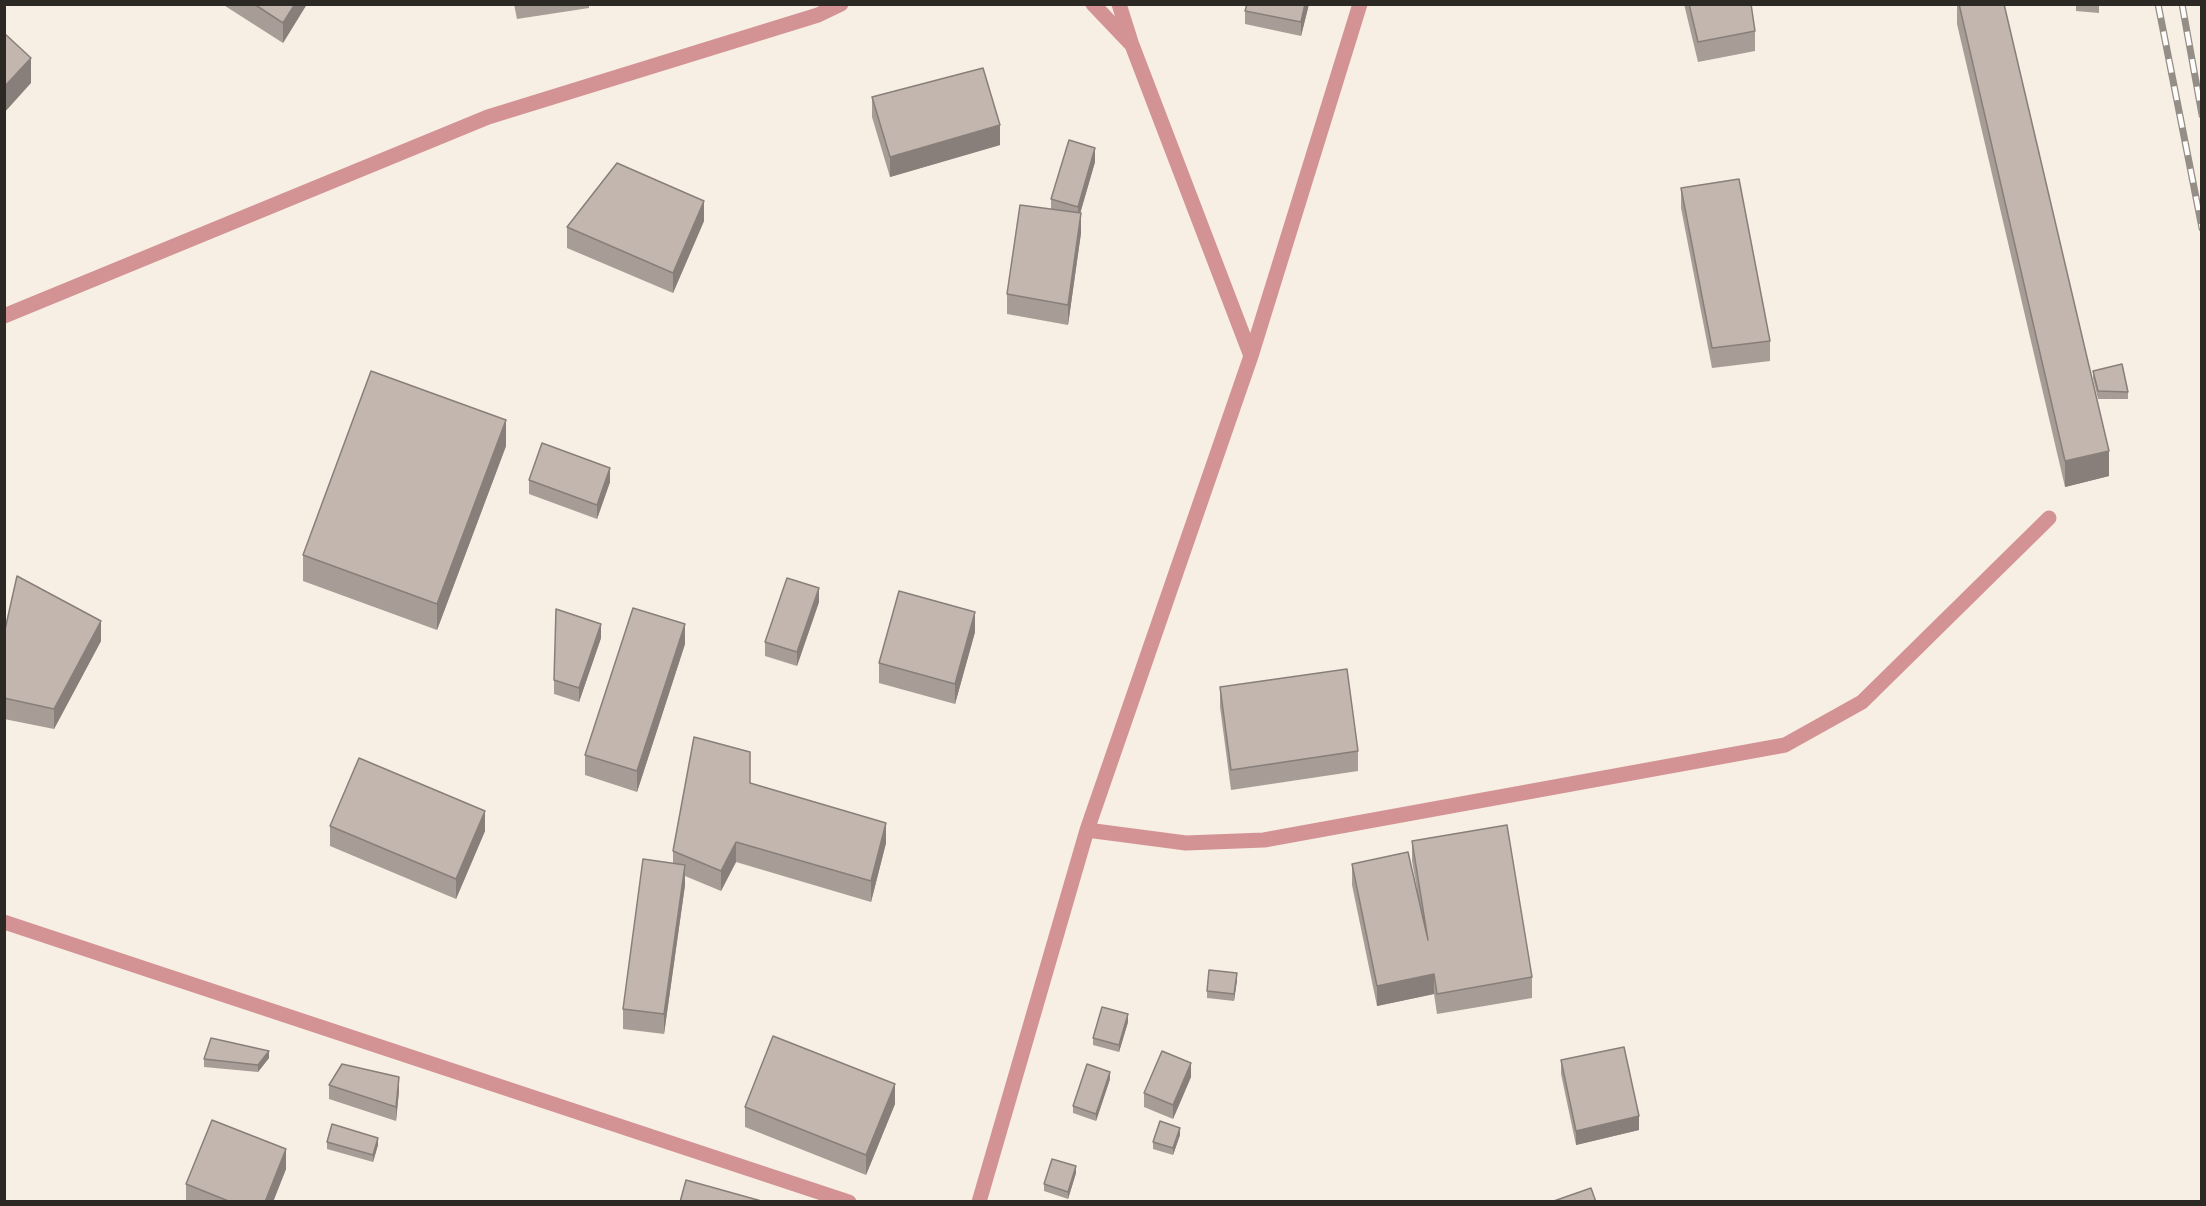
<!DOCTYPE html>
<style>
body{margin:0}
#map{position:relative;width:2206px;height:1206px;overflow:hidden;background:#f7eee4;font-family:"Crimson Pro",serif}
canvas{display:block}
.frame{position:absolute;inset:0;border:6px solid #2c2925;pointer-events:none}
</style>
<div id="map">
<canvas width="2206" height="1206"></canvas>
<div class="frame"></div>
</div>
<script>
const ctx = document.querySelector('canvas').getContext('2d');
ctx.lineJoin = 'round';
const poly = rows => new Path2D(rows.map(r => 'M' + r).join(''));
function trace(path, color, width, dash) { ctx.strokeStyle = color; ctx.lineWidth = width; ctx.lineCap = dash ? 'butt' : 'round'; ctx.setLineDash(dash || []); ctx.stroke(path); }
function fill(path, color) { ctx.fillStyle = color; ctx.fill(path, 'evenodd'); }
const street = poly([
 [1093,4,1132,45,1251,356],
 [1119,4,1131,42],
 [4,316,488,117,818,15,841,4],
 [1087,830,1186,843,1264,840,1785,745,1862,702,2049,518],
 [4,922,849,1202],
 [979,1202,1087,830,1251,356,1360,4]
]);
const rail = poly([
 [2158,4,2202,228],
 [2182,4,2202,115]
]);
const wall = poly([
 [222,4,307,4,283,43],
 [514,4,589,4,589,8,517,19],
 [1247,4,1309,4,1301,36,1245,24,1245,11],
 [1684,4,1751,4,1755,31,1755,51,1698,62],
 [1957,4,2004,4,2109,476,2065,487,1957,24],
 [2076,4,2099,4,2099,13,2076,11],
 [872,97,1000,145,890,177,872,117],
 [1095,162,1080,213,1081,233,1068,325,1007,314,1007,294,1051,209,1051,199],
 [1681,188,1770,341,1770,361,1712,368,1681,208],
 [704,221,673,293,567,248,567,227],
 [2093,371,2128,392,2128,399,2098,399,2093,378],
 [506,446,437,630,303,581,303,555],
 [529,480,610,482,597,519,529,494],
 [819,602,797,666,765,656,765,642],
 [975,632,955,704,879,683,879,663],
 [4,634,101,641,54,729,4,719],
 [601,638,579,702,554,694,554,680],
 [685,644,637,792,585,775,585,755],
 [1220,687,1358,751,1358,771,1231,790,1220,707],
 [750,783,886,843,871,902,736,862,721,891,685,876,685,885,664,1034,623,1029,623,1009,673,863,673,851],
 [330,826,485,831,456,899,330,846],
 [1412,841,1532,977,1532,998,1437,1014,1434,994,1377,1006,1352,885,1352,864,1417,889,1412,861],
 [1237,980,1234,1001,1207,998,1207,991],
 [1128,1022,1119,1052,1093,1045,1093,1038],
 [269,1058,258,1072,204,1067,204,1059],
 [1561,1060,1639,1130,1576,1145,1561,1074],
 [1191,1077,1173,1119,1144,1107,1144,1093],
 [1110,1079,1096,1121,1073,1113,1073,1106],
 [329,1085,399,1091,396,1121,329,1099],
 [895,1104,866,1175,745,1127,745,1107],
 [1180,1135,1173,1155,1153,1149,1153,1142],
 [327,1142,378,1145,373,1162,327,1149],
 [286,1169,273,1202,186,1202,186,1184],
 [1076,1173,1068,1199,1044,1191,1044,1184]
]);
const shadedWall = poly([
 [295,4,307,4,283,43,283,23],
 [1305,4,1309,4,1301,36,1301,22],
 [31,58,31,83,4,113,4,87],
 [1000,125,1000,145,890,177,890,157],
 [1095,148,1095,162,1078,221,1078,207],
 [704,201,704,221,673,293,673,273],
 [1081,213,1081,233,1068,325,1068,305],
 [506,420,506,446,437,630,437,604],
 [2109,451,2109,476,2065,487,2065,461],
 [610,468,610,482,597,519,597,505],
 [819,588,819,602,797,666,797,652],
 [975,612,975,632,955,704,955,684],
 [101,621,101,641,54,729,54,709],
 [601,624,601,638,579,702,579,688],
 [685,624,685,644,637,792,637,771],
 [485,811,485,831,456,899,456,879],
 [886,823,886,843,871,902,871,881],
 [736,842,736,862,721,891,721,871],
 [685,865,685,885,664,1034,664,1014],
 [1237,973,1237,980,1234,1001,1234,994],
 [1434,974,1434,994,1377,1006,1377,986],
 [1128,1014,1128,1022,1119,1052,1119,1045],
 [269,1051,269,1058,258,1072,258,1065],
 [1191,1063,1191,1077,1173,1119,1173,1105],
 [1110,1072,1110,1079,1096,1121,1096,1114],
 [399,1077,399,1091,396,1121,396,1107],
 [895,1084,895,1104,866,1175,866,1155],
 [1639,1116,1639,1130,1576,1145,1576,1131],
 [1180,1128,1180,1135,1173,1155,1173,1148],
 [378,1138,378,1145,373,1162,373,1155],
 [286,1149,286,1169,273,1202,265,1202],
 [1076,1166,1076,1173,1068,1199,1068,1192]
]);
const building = poly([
 [254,4,295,4,283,23,254,4],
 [1247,4,1305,4,1301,22,1245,11,1247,4],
 [1689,4,1751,4,1755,31,1698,42,1689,4],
 [1959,4,2004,4,2109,451,2065,461,1959,4],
 [4,33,31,58,4,87,4,33],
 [983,68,1000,125,890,157,872,97,983,68],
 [1069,140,1095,148,1078,207,1051,199,1069,140],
 [617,163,704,201,673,273,567,227,617,163],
 [1739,179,1770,341,1712,348,1681,188,1739,179],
 [1020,205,1081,213,1068,305,1007,294,1020,205],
 [2122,364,2128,392,2098,391,2093,371,2122,364],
 [371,371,506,420,437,604,303,555,371,371],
 [542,443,610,468,597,505,529,480,542,443],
 [17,576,101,621,54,709,4,698,4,634,17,576],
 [787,578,819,588,797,652,765,642,787,578],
 [899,591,975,612,955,684,879,663,899,591],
 [633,608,685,624,637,771,585,755,633,608],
 [556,609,601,624,579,688,554,680,556,609],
 [1347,669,1358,751,1231,770,1220,687,1347,669],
 [694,737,750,752,750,783,886,823,871,881,736,842,721,871,673,851,694,737],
 [359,758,485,811,456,879,330,826,359,758],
 [1507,825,1532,977,1437,994,1434,974,1377,986,1352,864,1408,852,1428,940,1412,841,1507,825],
 [643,859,685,865,664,1014,623,1009,643,859],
 [1209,970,1237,973,1234,994,1207,991,1209,970],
 [1102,1007,1128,1014,1119,1045,1093,1038,1102,1007],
 [773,1036,895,1084,866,1155,745,1107,773,1036],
 [211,1038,269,1051,258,1065,204,1059,211,1038],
 [1624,1047,1639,1116,1576,1131,1561,1060,1624,1047],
 [1162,1051,1191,1063,1173,1105,1144,1093,1162,1051],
 [342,1064,399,1077,396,1107,329,1085,342,1064],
 [1087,1064,1110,1072,1096,1114,1073,1106,1087,1064],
 [212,1120,286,1149,265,1202,231,1202,186,1184,212,1120],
 [1160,1121,1180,1128,1173,1148,1153,1142,1160,1121],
 [332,1124,378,1138,373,1155,327,1142,332,1124],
 [1052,1159,1076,1166,1068,1192,1044,1184,1052,1159],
 [686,1180,765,1202,680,1202,686,1180],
 [1591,1188,1596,1202,1551,1202,1591,1188]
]);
trace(street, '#d39294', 15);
trace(rail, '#948e87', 7);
trace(rail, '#fefdfb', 4.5, [14]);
fill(wall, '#a79d96');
fill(shadedWall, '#887f7a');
fill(building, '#c2b6af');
trace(building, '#887f7a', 1.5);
</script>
